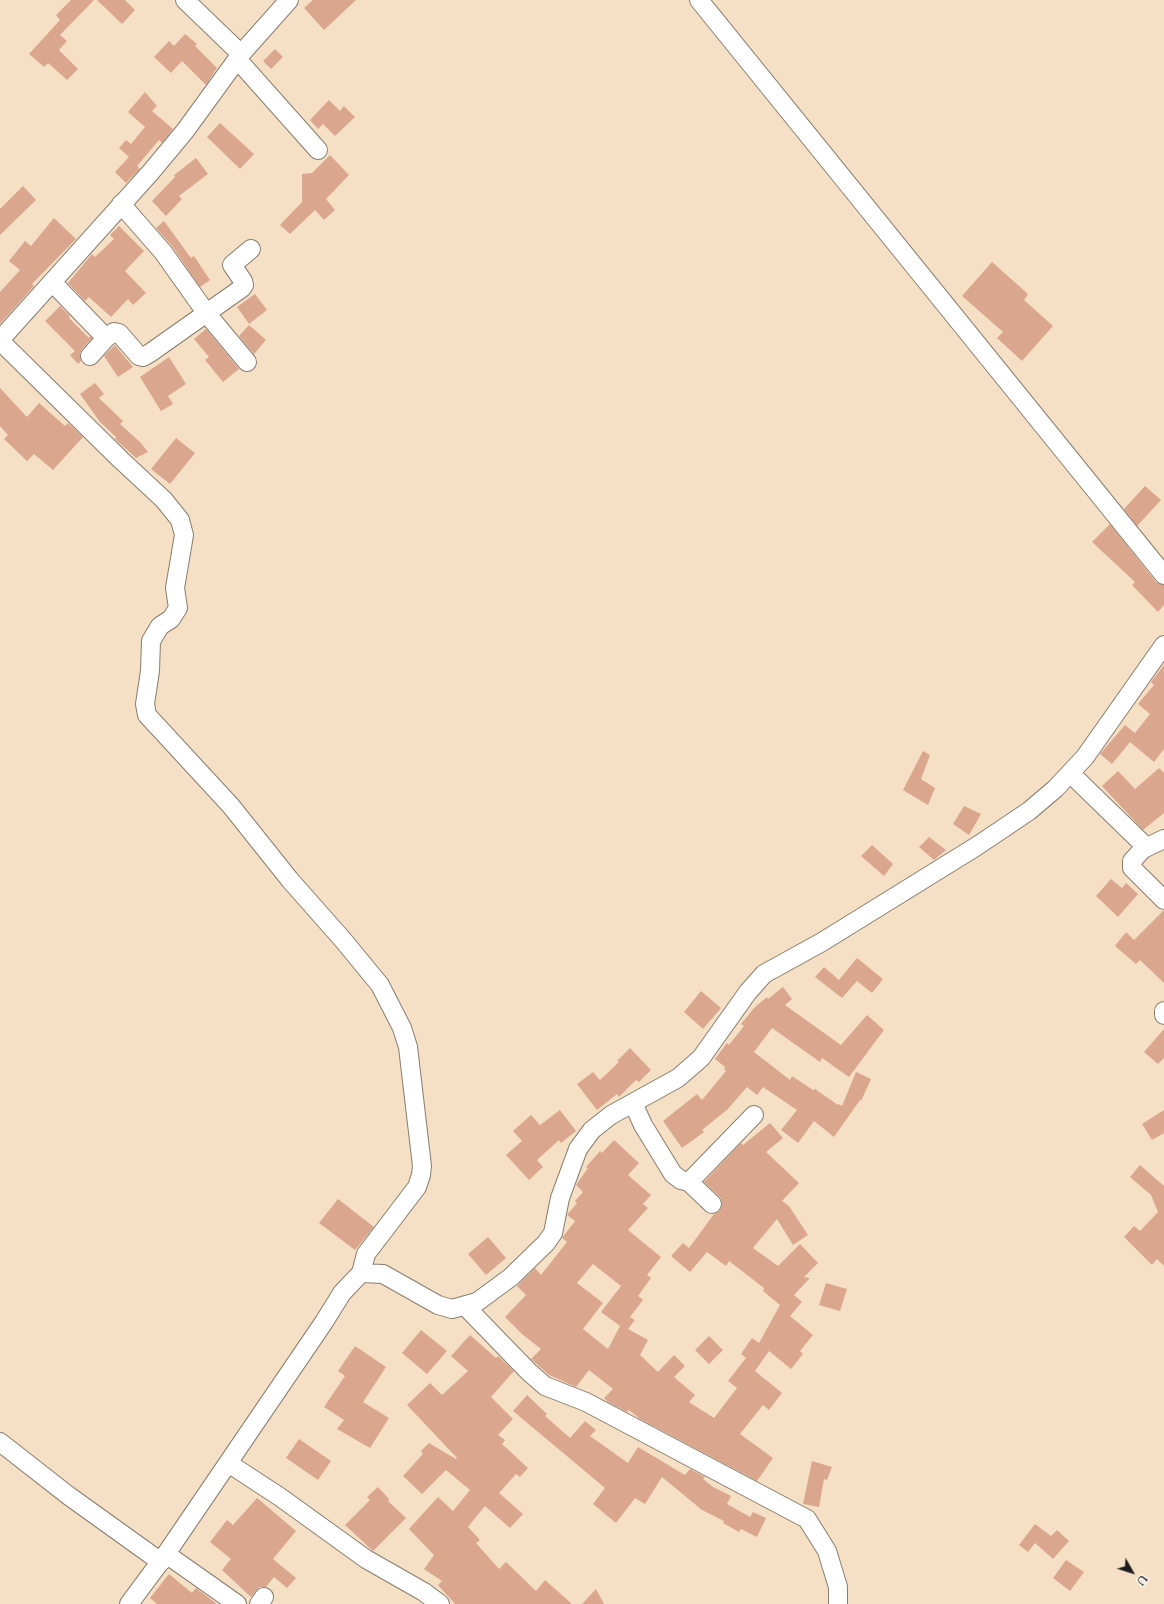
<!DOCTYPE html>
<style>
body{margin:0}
#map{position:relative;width:1164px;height:1604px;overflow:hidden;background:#f5e0c5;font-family:"Sorts Mill Goudy",serif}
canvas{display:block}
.north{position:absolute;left:1112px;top:1552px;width:40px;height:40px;-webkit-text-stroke:3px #fdfcf7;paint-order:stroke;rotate:129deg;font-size:11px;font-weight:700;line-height:16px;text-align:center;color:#1c1c1c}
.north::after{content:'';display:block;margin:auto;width:14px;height:18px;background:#1c1c1c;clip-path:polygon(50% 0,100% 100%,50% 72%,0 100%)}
</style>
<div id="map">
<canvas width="1164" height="1604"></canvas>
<div class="north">U</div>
</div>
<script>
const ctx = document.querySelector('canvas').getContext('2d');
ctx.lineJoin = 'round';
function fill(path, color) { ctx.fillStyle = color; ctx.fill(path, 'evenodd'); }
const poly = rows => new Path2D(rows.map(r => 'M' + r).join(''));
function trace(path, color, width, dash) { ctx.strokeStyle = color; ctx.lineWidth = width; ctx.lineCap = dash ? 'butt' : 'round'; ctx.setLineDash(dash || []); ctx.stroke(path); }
const building = poly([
 [71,0,94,0,60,35,67,41,59,50,78,69,67,80,48,63,44,67,29,54,60,20,56,15],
 [97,0,125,0,135,10,122,24],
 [313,0,356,0,324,30,304,8],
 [185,34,197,44,195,46,217,68,206,85,182,61,171,73,154,57,169,41,174,46],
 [275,49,283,57,271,69,263,61],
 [145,92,157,106,152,111,173,129,162,143,159,140,137,166,140,169,126,183,115,172,129,157,119,148,126,140,131,144,145,127,128,112],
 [329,100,340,111,344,106,355,117,335,136,323,124,318,129,310,120],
 [220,123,254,154,240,169,207,137],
 [330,155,349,175,326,199,335,210,324,220,315,210,290,234,280,225,302,202,302,174,312,173],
 [196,158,208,174,179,196,182,199,166,216,152,201,175,177,174,175],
 [23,186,36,200,0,235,0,209],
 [54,218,76,239,32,284,34,286,0,324,0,292,20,270,9,261,25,241,31,246],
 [164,221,191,258,194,256,210,280,200,287,172,246,156,228],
 [119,226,144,251,125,271,146,293,133,305,128,299,111,317,89,297,85,301,68,283,92,254,95,257,114,239,110,235],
 [992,262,1028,294,1024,300,1053,326,1022,361,997,338,1003,332,962,296],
 [255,294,267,310,249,324,237,307],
 [60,306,70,316,69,318,89,338,90,336,92,338,82,349,80,354,81,361,78,364,70,355,75,351,45,321],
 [249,325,266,340,254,354,239,336],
 [206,329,239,369,223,382,205,360,209,357,194,339],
 [115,345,133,367,118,377,104,356],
 [169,357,186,384,168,396,173,404,161,411,140,377],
 [95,383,104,394,99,398,123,421,120,424,140,442,148,452,136,458,115,439,116,437,100,422,80,394],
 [0,388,27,417,39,403,65,426,68,423,83,437,53,470,34,454,27,461,4,439,8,435,0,426],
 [176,438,195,453,170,484,151,469],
 [1145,486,1161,500,1137,526,1124,509],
 [1110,524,1156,582,1164,585,1164,605,1158,612,1132,585,1135,582,1092,542],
 [1164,665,1164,749,1154,762,1130,742,1112,764,1100,754,1125,725,1135,733,1150,714,1138,704,1154,685,1151,682],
 [923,751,930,755,921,779,935,788,928,805,903,790],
 [1159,768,1164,773,1164,813,1143,830,1102,786,1118,771,1135,789],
 [964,806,981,814,969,835,953,824],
 [929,837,946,850,934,860,919,847],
 [872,845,893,864,884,876,861,856],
 [1111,879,1122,888,1126,883,1138,894,1118,917,1096,896],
 [1164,910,1164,983,1140,960,1136,964,1115,946,1126,932,1134,940],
 [857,958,883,979,872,993,857,981,842,998,815,977,824,967,839,980],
 [783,987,792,999,785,1005,841,1045,867,1015,884,1030,849,1077,822,1058,820,1062,772,1028,754,1052,790,1080,792,1076,813,1090,815,1089,838,1105,839,1104,842,1106,856,1072,871,1079,861,1101,860,1100,834,1137,814,1121,798,1143,781,1130,797,1110,763,1087,757,1095,747,1087,728,1109,702,1130,704,1132,682,1148,663,1121,697,1094,702,1100,726,1071,724,1069,725,1067,715,1059,727,1043,729,1045,744,1026,741,1024,754,1008,767,997,768,999],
 [701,991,721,1008,703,1029,684,1012],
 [1164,1029,1164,1058,1158,1064,1144,1052],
 [630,1048,651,1070,639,1082,636,1080,619,1097,617,1094,597,1110,577,1084,593,1072,600,1080,619,1062,617,1061],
 [560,1110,576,1131,561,1143,559,1140,537,1160,543,1167,529,1180,506,1155,522,1141,513,1131,531,1115,540,1125],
 [1164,1110,1164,1133,1152,1140,1142,1124],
 [770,1123,783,1138,766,1152,799,1183,782,1201,789,1206,808,1235,793,1245,777,1219,753,1248,778,1266,800,1244,818,1263,804,1277,810,1278,794,1295,802,1302,790,1316,813,1335,800,1351,803,1354,791,1369,769,1351,755,1371,782,1393,769,1410,763,1405,740,1434,773,1458,757,1481,640,1419,629,1410,627,1412,608,1402,604,1398,613,1389,589,1370,576,1387,549,1375,531,1359,541,1349,522,1334,505,1317,526,1295,517,1286,535,1268,541,1275,567,1242,562,1238,575,1221,567,1215,577,1203,575,1201,583,1192,576,1185,588,1168,586,1167,600,1151,602,1153,614,1140,639,1163,628,1175,651,1195,643,1204,648,1208,628,1230,661,1257,647,1275,651,1278,638,1296,643,1300,630,1317,635,1320,628,1329,648,1340,640,1355,658,1372,674,1355,685,1366,674,1377,695,1395,689,1402,714,1418,737,1388,728,1381,746,1358,741,1354,752,1338,759,1343,780,1305,763,1291,764,1288,729,1261,726,1266,707,1252,690,1272,671,1256,683,1243,689,1248,714,1214,719,1212,722,1207,722,1201,720,1197,704,1182,741,1143,743,1145],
 [593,1264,621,1286,601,1312,620,1326,608,1349,583,1329,603,1303,577,1283],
 [1140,1165,1164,1186,1164,1266,1157,1259,1152,1265,1124,1237,1134,1226,1140,1231,1158,1212,1151,1195,1130,1177],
 [338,1199,374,1227,355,1250,319,1223],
 [488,1237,506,1258,486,1275,468,1254],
 [826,1283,847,1289,840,1311,819,1305],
 [421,1330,447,1351,427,1374,402,1353],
 [470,1335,496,1358,498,1356,514,1371,491,1397,513,1419,498,1435,505,1440,502,1444,528,1468,520,1477,516,1474,499,1493,523,1514,510,1528,485,1506,468,1527,480,1540,476,1543,499,1569,506,1562,536,1591,545,1580,572,1604,455,1604,438,1585,442,1581,424,1569,434,1555,409,1529,438,1497,453,1511,470,1490,446,1470,422,1494,403,1476,423,1454,421,1451,429,1443,456,1459,457,1458,407,1405,430,1383,442,1395,468,1371,451,1356],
 [709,1336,723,1350,709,1364,695,1350],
 [355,1346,386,1367,363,1402,389,1418,370,1448,337,1429,344,1420,324,1407,345,1376,338,1371],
 [527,1395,547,1414,545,1416,570,1438,585,1421,596,1430,590,1436,628,1463,638,1447,685,1475,690,1469,705,1477,703,1479,713,1487,731,1496,727,1504,750,1517,753,1512,766,1518,757,1537,741,1529,739,1532,723,1523,724,1521,702,1510,662,1477,645,1504,635,1498,616,1523,593,1504,605,1488,513,1411],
 [299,1439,331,1461,318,1480,286,1458],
 [812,1461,832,1467,827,1480,824,1479,819,1507,803,1504],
 [378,1487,389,1499,388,1501,406,1518,373,1551,345,1525,370,1500,367,1497],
 [257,1498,296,1531,273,1559,296,1578,287,1588,274,1577,266,1587,260,1587,256,1591,251,1597,222,1570,231,1559,210,1542,227,1520,233,1525],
 [1035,1524,1051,1536,1057,1530,1069,1541,1053,1559,1035,1543,1028,1552,1019,1545],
 [1066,1560,1084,1572,1070,1591,1053,1578],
 [169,1574,192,1593,196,1588,217,1604,157,1604,150,1598],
 [596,1589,604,1604,582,1604]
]);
const minor = poly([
 [185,0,241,54],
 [699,0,1164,575],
 [237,59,318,150],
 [121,204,163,252,207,314,247,362],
 [53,283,106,338],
 [0,340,150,173,185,131,241,54,289,0],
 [0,341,121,460,164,500,180,520,184,535,175,588,178,608,171,619,160,626,151,641,150,671,145,704,147,715,231,806,290,880,343,940,380,985,402,1028,408,1047,422,1166,421,1175,417,1187,366,1254,361,1273],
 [90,356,106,338,114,332,119,333,139,356,143,357,150,353,242,288,244,285,243,281,232,265,251,249],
 [1070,773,1141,842,1143,849,1132,861,1132,868,1164,900],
 [1143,849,1164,839],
 [1164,1011,1164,1015],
 [633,1103,643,1125,673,1174,681,1180,689,1182,712,1204],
 [689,1182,754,1115],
 [465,1306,529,1372,545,1386,586,1402,807,1519,827,1551,838,1587,838,1604],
 [0,1442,69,1496,161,1562],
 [228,1463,280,1497,366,1559,424,1592,440,1604],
 [166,1554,237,1604],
 [129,1604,166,1554,324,1322,342,1293,361,1273,383,1274,438,1305,452,1309,477,1302,511,1277,546,1243,553,1233,560,1198,578,1149,592,1130,611,1115,678,1078,701,1058,748,992,764,974,822,942,977,846,1029,811,1055,789,1085,757,1164,645],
 [259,1604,264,1597]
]);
fill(building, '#daa68e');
trace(minor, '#887e70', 20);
trace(minor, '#fff', 18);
</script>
